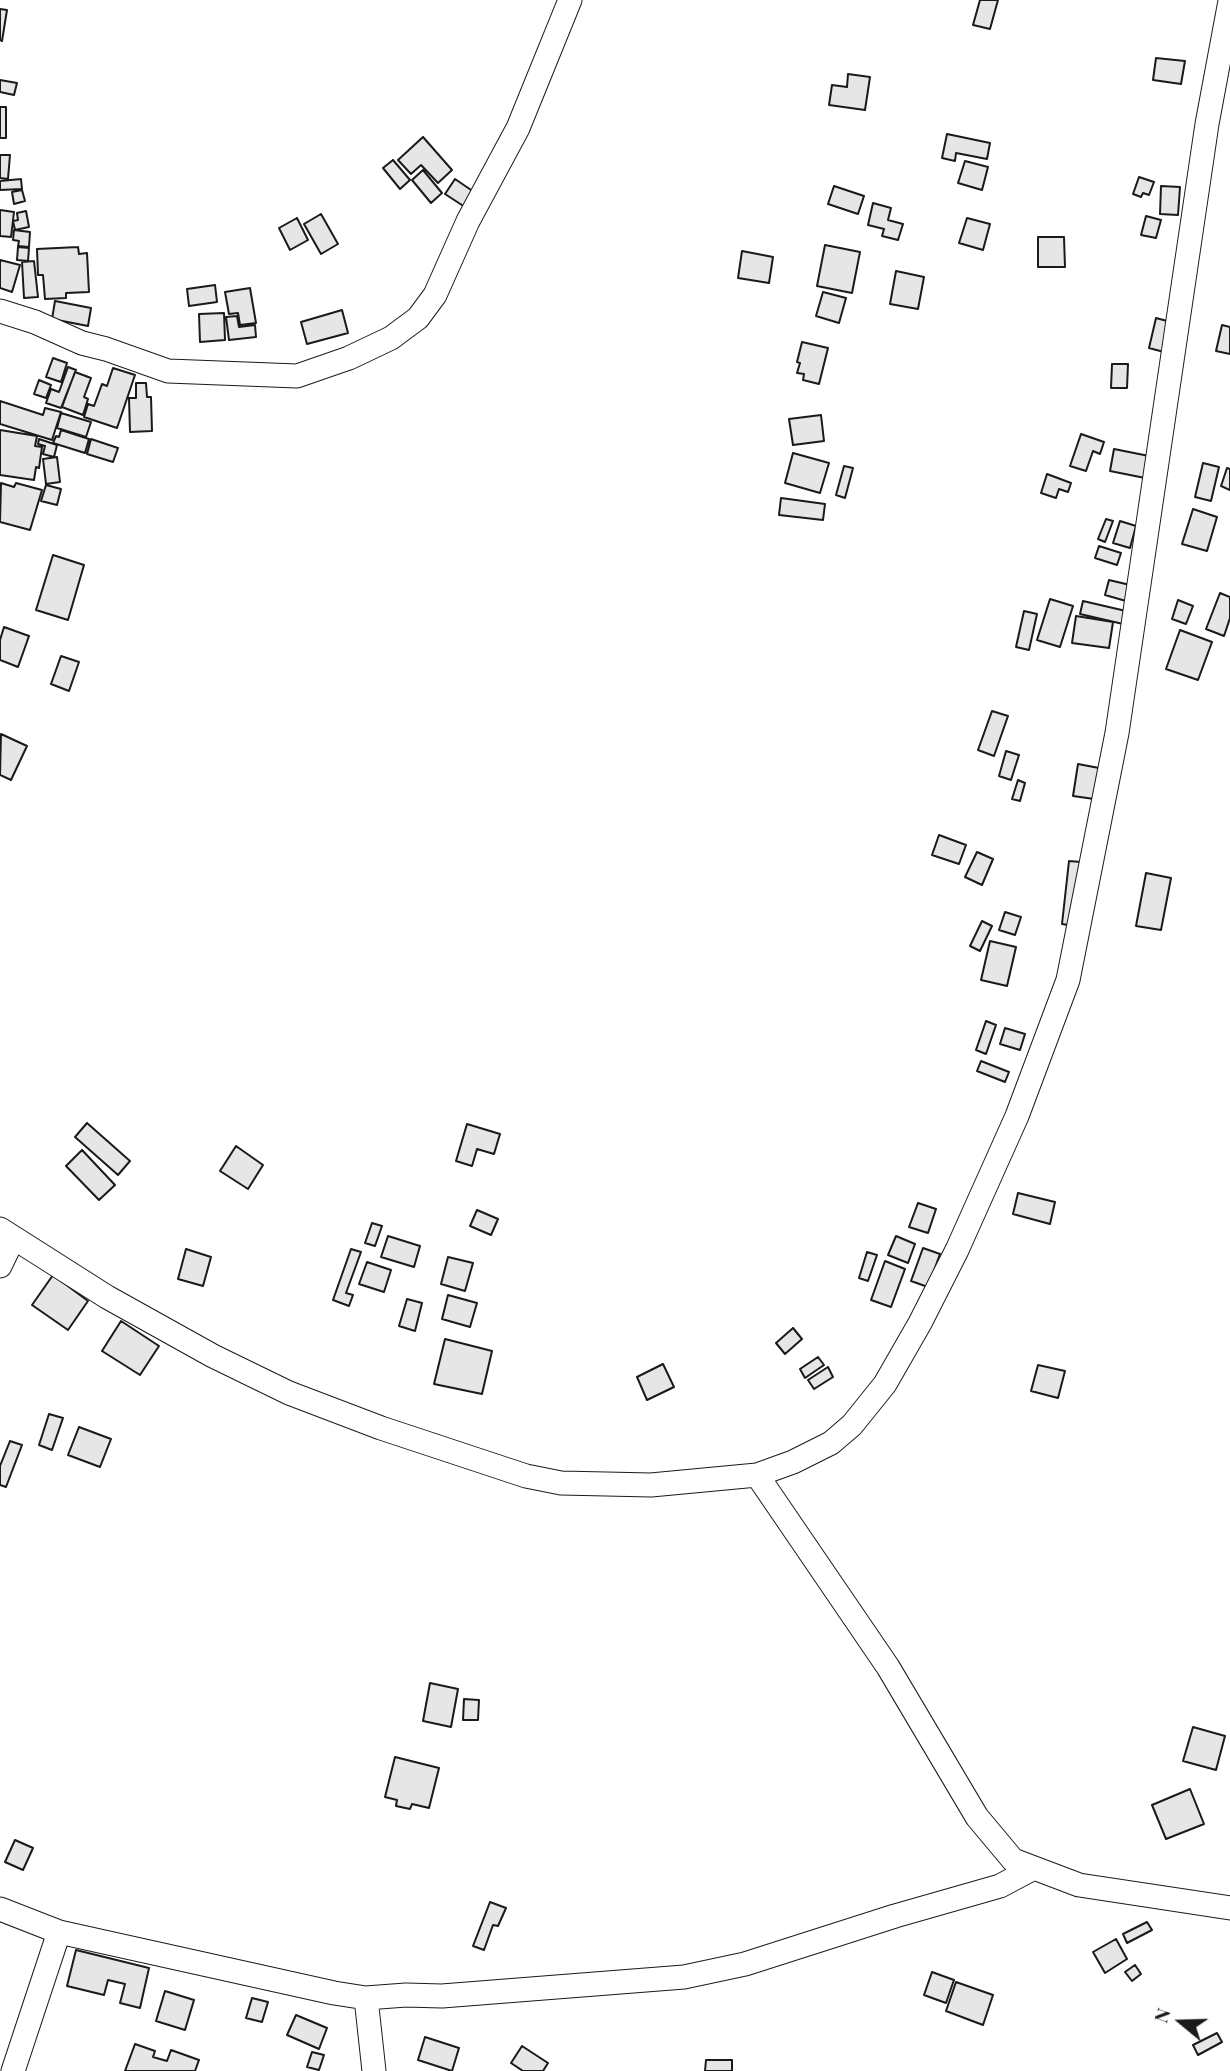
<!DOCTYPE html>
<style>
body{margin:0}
#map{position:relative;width:1230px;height:2071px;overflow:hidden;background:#fff;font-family:"Playfair Display",serif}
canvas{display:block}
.north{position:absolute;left:1146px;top:1987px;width:70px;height:70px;-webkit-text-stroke:5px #fff;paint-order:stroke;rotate:289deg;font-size:19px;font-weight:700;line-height:28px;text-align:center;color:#1a1a1a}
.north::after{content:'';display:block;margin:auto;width:24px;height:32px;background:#1a1a1a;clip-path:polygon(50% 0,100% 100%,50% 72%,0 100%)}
</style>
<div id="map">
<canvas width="1230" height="2071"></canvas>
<div class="north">N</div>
</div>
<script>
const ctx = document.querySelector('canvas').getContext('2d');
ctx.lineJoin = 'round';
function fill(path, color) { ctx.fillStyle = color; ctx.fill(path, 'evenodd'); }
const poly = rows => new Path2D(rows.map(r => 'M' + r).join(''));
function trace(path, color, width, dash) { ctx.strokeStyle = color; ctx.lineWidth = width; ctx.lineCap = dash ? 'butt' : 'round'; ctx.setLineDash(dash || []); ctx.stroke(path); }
const building = poly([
 [980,0,998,0,990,29,973,25,980,0],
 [0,9,7,10,2,41,0,40,0,9],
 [1156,58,1185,61,1181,84,1153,80,1156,58],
 [848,74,870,77,865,110,829,105,832,85,847,87,848,74],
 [0,80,17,83,14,95,0,92,0,80],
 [0,107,6,107,6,138,0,138,0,107],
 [947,134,990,143,987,159,956,153,955,161,942,158,947,134],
 [423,137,452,170,438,183,421,165,411,174,398,160,423,137],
 [0,155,10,155,8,179,0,178,0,155],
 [393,160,410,180,400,189,383,168,393,160],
 [965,161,988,167,982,190,958,183,965,161],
 [423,170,442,193,431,203,412,180,423,170],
 [1139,177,1154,182,1149,195,1143,193,1141,197,1133,194,1139,177],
 [21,179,22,189,0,190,0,181,21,179],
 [455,179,477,194,468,209,445,194,455,179],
 [834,186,864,196,858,214,828,204,834,186],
 [1161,186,1180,187,1178,215,1160,214,1161,186],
 [22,190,25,201,14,204,12,192,22,190],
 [873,203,891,208,888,220,903,224,898,240,882,236,884,229,868,225,873,203],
 [0,210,14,212,11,237,0,236,0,210],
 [26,211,29,227,15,230,13,221,18,220,17,213,26,211],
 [321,214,338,244,321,254,304,224,321,214],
 [1146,216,1161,220,1156,238,1141,235,1146,216],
 [297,218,308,240,290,250,279,228,297,218],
 [967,218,990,224,983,250,959,243,967,218],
 [14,230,30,232,29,247,18,246,19,241,13,240,14,230],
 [1038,237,1064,237,1065,267,1038,267,1038,237],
 [825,245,860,252,852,293,817,286,825,245],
 [18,247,29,248,28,261,17,260,18,247],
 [78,247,79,254,87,253,89,292,66,293,66,298,45,299,43,275,38,275,37,249,78,247],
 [742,251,773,257,769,283,738,278,742,251],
 [0,260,20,265,12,292,0,288,0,260],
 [34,261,38,297,24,298,22,262,34,261],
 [896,271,924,277,918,309,890,304,896,271],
 [215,285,217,302,189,306,187,289,215,285],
 [250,288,256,323,240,325,238,313,229,314,225,292,250,288],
 [823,292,846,298,839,323,816,316,823,292],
 [55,301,91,308,88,326,52,319,55,301],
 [342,310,348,333,307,344,301,322,342,310],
 [224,313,225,340,200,342,199,314,224,313],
 [237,316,239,327,255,325,256,337,229,340,226,317,237,316],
 [1156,318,1171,322,1164,352,1149,348,1156,318],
 [1222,325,1230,327,1230,354,1216,351,1222,325],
 [802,342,828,348,819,384,803,380,804,374,797,373,800,363,797,362,802,342],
 [53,358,67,363,61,382,46,377,53,358],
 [1112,364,1128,364,1127,388,1111,388,1112,364],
 [68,367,76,370,61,408,46,403,51,389,59,392,68,367],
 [113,368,135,375,117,428,84,417,88,404,94,406,102,384,107,386,113,368],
 [75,372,91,378,84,397,88,399,83,415,62,407,75,372],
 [39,380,51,385,46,398,34,394,39,380],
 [136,383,146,383,147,397,151,397,152,431,130,432,129,398,136,398,136,383],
 [0,401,43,415,45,408,61,412,52,440,0,424,0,401],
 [61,413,91,422,86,437,57,428,61,413],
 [821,415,824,441,793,445,789,419,821,415],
 [0,430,37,436,35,446,42,447,39,468,36,467,34,480,0,475,0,430],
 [61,430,89,439,85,453,53,443,56,436,59,437,61,430],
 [1081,434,1104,442,1100,454,1093,451,1086,471,1070,466,1081,434],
 [39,439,57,445,54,457,43,454,45,446,38,444,39,439],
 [91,439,118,448,113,462,87,454,91,439],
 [1114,449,1154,457,1150,479,1110,471,1114,449],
 [793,453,829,463,820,493,785,483,793,453],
 [57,457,60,482,46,484,43,459,57,457],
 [1203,463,1219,467,1211,501,1195,497,1203,463],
 [844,466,853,468,845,498,836,495,844,466],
 [1227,468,1230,469,1230,490,1221,486,1227,468],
 [1047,474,1071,483,1068,492,1059,489,1056,498,1041,493,1047,474],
 [1,483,14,487,16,483,42,490,30,530,0,522,1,483],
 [46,485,61,489,57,505,41,501,46,485],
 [781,498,825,504,823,520,779,515,781,498],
 [1193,509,1217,517,1207,551,1182,544,1193,509],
 [1106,519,1113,521,1105,542,1098,539,1106,519],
 [1120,521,1136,526,1130,548,1113,543,1120,521],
 [1099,546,1121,553,1117,565,1095,558,1099,546],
 [53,555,84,565,68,620,36,610,53,555],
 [1109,580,1130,585,1126,601,1105,595,1109,580],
 [1220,593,1230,597,1230,618,1224,636,1206,629,1220,593],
 [1050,599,1073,606,1060,647,1037,640,1050,599],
 [1178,600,1193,606,1186,624,1172,619,1178,600],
 [1083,601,1126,611,1123,624,1080,614,1083,601],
 [1024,611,1037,614,1029,650,1016,647,1024,611],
 [1076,616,1113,622,1109,648,1072,643,1076,616],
 [4,627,29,636,18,667,0,660,0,640,4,627],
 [1180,630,1212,642,1198,680,1166,669,1180,630],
 [61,656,79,662,69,691,51,684,61,656],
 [992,711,1008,716,994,756,978,750,992,711],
 [1,734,27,746,11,780,0,775,1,734],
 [1006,751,1019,755,1011,780,999,776,1006,751],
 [1078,764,1099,768,1094,799,1073,796,1078,764],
 [1018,780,1025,783,1020,801,1012,799,1018,780],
 [939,835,966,845,959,864,932,855,939,835],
 [977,852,993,859,982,885,965,877,977,852],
 [1069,861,1081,862,1074,926,1062,924,1069,861],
 [1146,873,1171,878,1161,930,1136,926,1146,873],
 [1005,912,1021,917,1015,935,999,930,1005,912],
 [982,921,992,926,980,951,970,946,982,921],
 [990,941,1016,947,1007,986,981,980,990,941],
 [986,1021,996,1025,986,1054,976,1050,986,1021],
 [1005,1028,1025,1034,1020,1050,1000,1044,1005,1028],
 [981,1061,1009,1072,1005,1082,977,1071,981,1061],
 [87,1123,130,1161,118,1175,75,1137,87,1123],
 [467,1124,500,1134,494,1154,477,1149,472,1166,456,1161,467,1124],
 [236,1146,263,1165,248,1189,220,1171,236,1146],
 [82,1150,115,1185,99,1200,66,1166,82,1150],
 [1018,1193,1055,1202,1050,1224,1013,1214,1018,1193],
 [918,1203,936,1209,928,1233,909,1227,918,1203],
 [477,1210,498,1219,491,1235,470,1226,477,1210],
 [372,1223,382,1226,375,1246,365,1243,372,1223],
 [388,1236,420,1246,414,1267,381,1257,388,1236],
 [896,1236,915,1244,908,1263,888,1255,896,1236],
 [923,1248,940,1254,928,1287,911,1281,923,1248],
 [186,1249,211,1257,203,1286,178,1279,186,1249],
 [351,1249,361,1252,346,1293,353,1295,349,1306,333,1300,351,1249],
 [867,1252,877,1255,868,1281,859,1278,867,1252],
 [448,1257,473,1263,465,1291,441,1284,448,1257],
 [885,1261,905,1269,891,1307,871,1300,885,1261],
 [367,1262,391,1270,384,1292,359,1284,367,1262],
 [53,1275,88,1301,68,1330,32,1305,53,1275],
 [448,1295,477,1303,470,1327,442,1319,448,1295],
 [407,1299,422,1303,415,1331,399,1326,407,1299],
 [121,1321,159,1346,140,1375,102,1351,121,1321],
 [793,1328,802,1339,785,1354,776,1343,793,1328],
 [445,1339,492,1351,482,1394,434,1384,445,1339],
 [818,1357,824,1365,805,1378,800,1369,818,1357],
 [663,1364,674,1387,647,1400,637,1377,663,1364],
 [1038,1365,1065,1371,1058,1398,1031,1391,1038,1365],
 [828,1367,833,1377,814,1389,808,1380,828,1367],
 [49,1414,63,1418,52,1450,39,1445,49,1414],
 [79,1427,111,1439,100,1467,68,1455,79,1427],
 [10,1441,22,1445,6,1487,0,1485,0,1466,10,1441],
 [430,1683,458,1689,451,1727,423,1721,430,1683],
 [464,1699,479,1700,478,1720,463,1720,464,1699],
 [1193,1727,1225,1736,1216,1770,1183,1761,1193,1727],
 [395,1757,439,1768,429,1808,412,1804,410,1809,396,1806,397,1800,385,1797,395,1757],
 [1190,1789,1204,1824,1166,1839,1152,1805,1190,1789],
 [15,1840,33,1848,23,1870,5,1862,15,1840],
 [490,1902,506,1908,498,1926,493,1925,484,1950,473,1946,490,1902],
 [1147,1922,1152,1930,1127,1943,1123,1934,1147,1922],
 [1116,1939,1127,1959,1105,1973,1093,1952,1116,1939],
 [76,1950,149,1968,140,2008,120,2003,125,1984,108,1980,104,1995,67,1986,76,1950],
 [1135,1965,1141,1974,1132,1981,1125,1972,1135,1965],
 [932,1972,954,1980,946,2003,924,1995,932,1972],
 [956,1982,993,1995,983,2025,946,2011,956,1982],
 [165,1991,194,2000,185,2030,156,2021,165,1991],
 [252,1998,268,2002,262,2022,246,2018,252,1998],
 [296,2015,327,2028,319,2049,287,2035,296,2015],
 [1217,2033,1222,2042,1198,2055,1193,2045,1217,2033],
 [425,2037,459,2048,452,2071,418,2060,425,2037],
 [135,2044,155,2051,153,2057,167,2061,171,2050,199,2060,195,2071,125,2071,135,2044],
 [522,2046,548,2063,543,2071,523,2071,511,2063,522,2046],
 [312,2052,324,2055,319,2070,307,2067,312,2052],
 [706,2060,732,2060,732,2071,705,2071,706,2060]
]);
const minor = poly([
 [0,311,35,322,82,343,106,349,168,371,297,376,349,358,391,338,418,318,435,295,468,221,518,128,570,0],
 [0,1229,107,1297,213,1356,289,1393,381,1428,526,1476,561,1483,651,1485,757,1475,793,1462,831,1443,852,1425,885,1384,920,1323,957,1250,1017,1116,1068,980,1117,733,1207,124,1230,1],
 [0,1266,13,1239],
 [757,1475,888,1667,977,1817,1013,1860,1079,1885,1230,1908],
 [0,1909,59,1932,334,1993,366,1998,406,1995,442,1996,684,1977,745,1964,895,1916,1000,1886,1032,1869],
 [366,1998,374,2071],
 [13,2071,59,1932]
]);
fill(building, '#e6e6e6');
trace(building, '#1a1a1a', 2);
trace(minor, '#1a1a1a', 25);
trace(minor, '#fff', 23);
</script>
